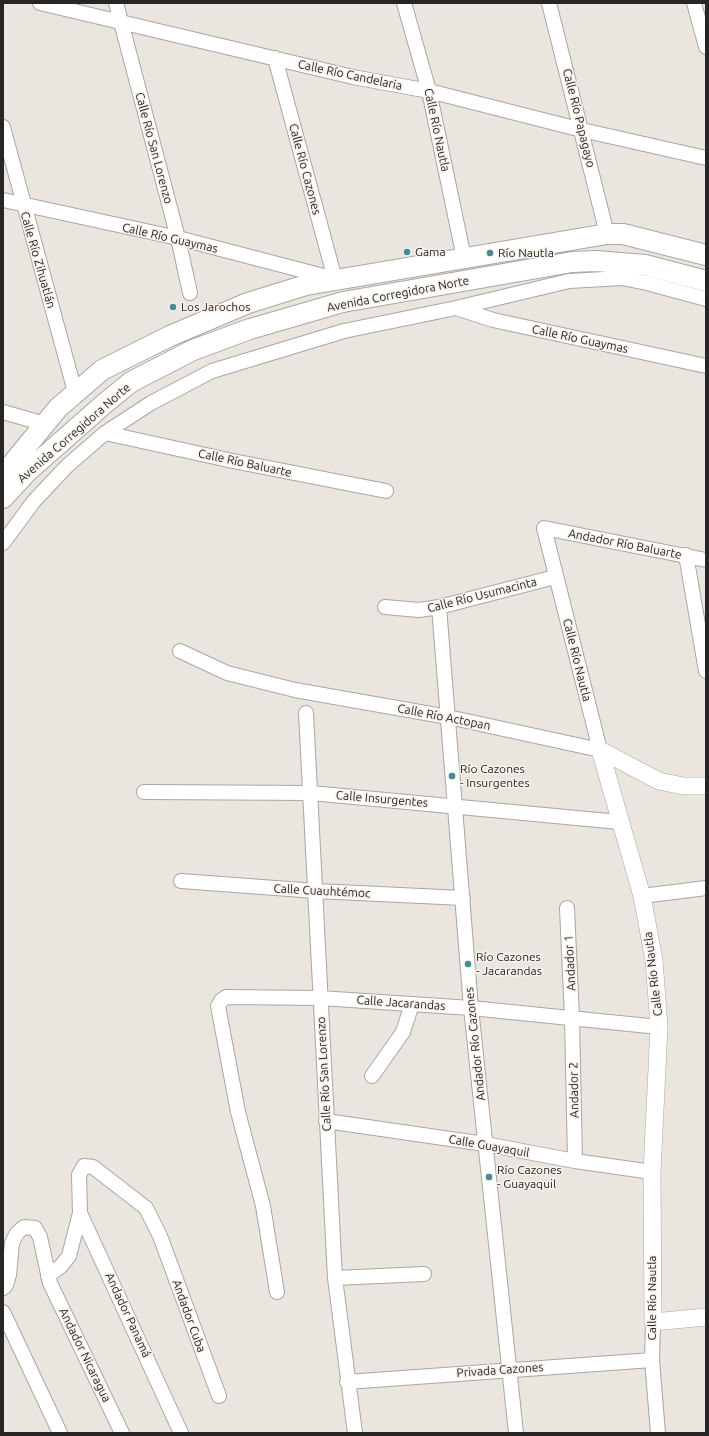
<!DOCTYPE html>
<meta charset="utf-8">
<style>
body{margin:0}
#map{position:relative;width:709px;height:1436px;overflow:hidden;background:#eae5de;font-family:Ubuntu,sans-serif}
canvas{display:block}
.frame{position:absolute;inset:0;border:4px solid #282624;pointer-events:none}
</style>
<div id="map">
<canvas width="709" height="1436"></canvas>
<div class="frame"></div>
</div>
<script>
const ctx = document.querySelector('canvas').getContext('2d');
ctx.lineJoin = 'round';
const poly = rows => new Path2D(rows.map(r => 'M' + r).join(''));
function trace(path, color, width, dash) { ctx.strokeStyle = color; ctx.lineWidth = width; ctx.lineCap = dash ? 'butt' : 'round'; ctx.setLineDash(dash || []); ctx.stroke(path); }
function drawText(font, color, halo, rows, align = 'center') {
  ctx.font = font + ' Ubuntu,sans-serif'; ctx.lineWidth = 3; ctx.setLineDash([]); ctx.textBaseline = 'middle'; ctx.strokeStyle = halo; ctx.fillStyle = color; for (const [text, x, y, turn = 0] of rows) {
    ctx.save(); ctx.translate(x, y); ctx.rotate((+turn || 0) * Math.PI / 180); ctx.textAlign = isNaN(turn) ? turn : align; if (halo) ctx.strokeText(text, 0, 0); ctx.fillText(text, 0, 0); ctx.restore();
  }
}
const minor = poly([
 [40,3,353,77,429,91,582,130,706,158],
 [116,3,178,238,190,293],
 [404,3,429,91,464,258],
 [549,3,607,234],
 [694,3,706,47],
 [3,127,75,392],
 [3,200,178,238,335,279,275,58],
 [456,308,493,320,706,366],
 [3,412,45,424],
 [105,433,233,461,386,491],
 [3,543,34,501,67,466,105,433,151,403,212,371,344,331,456,308,569,281,622,278,647,283,706,299],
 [686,555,706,671],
 [385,607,419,610,439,607,555,577],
 [439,607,471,1008,516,1433],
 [180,651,227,673,295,690,448,717,600,750,544,528,706,560],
 [306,713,335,1278,355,1433],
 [144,792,311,793,619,822],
 [181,881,316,891,463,898],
 [642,896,706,888],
 [567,908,572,1018,575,1161],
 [372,1076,403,1032,412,1004],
 [326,1121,485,1144,575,1161,652,1172],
 [80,1213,181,1433],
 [48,1276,61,1266,69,1256,80,1213,79,1175,84,1166,93,1167,146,1208,160,1236,219,1396],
 [335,1278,424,1274],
 [3,1288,6,1285,9,1275,12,1243,17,1233,24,1227,35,1228,40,1237,50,1283,122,1433],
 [277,1292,263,1206,238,1112,218,1006,221,1001,226,997,320,998,471,1008,659,1027],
 [3,1312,60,1433],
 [653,1322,652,1360,658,1433],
 [347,1382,652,1360]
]);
const tertiary = poly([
 [600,750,642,896,654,960,659,1027,652,1172,653,1322,706,1317],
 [600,750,659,781,683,786,706,786]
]);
const secondary = poly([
 [3,475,58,408,102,370,170,336,248,303,306,285,607,234,623,234,706,255],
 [3,498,27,472,104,404,131,382,193,350,250,329,343,302,572,262,596,261,645,265,706,281]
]);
const markers = [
 [407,252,4,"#478b99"],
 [490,253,4,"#478b99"],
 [173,307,4,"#478b99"],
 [452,776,4,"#478b99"],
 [468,964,4,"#478b99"],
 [489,1177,4,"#478b99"]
];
const streetNames = [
 ["Calle Río Candelaria",350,75,12],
 ["Calle Río Papagayo",579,118,76],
 ["Calle Río Nautla",437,130,78],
 ["Calle Río San Lorenzo",154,148,75],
 ["Calle Río Cazones",305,169,75],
 ["Calle Río Guaymas",170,238,13],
 ["Calle Río Zihuatlán",38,260,74],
 ["Avenida Corregidora Norte",398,294,-11],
 ["Calle Río Guaymas",580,339,12],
 ["Avenida Corregidora Norte",74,433,-41],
 ["Calle Río Baluarte",245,463,12],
 ["Andador Río Baluarte",625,544,11],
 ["Calle Río Usumacinta",482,595,-14],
 ["Calle Río Nautla",577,660,76],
 ["Calle Río Actopan",444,717,11],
 ["Calle Insurgentes",382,799,5],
 ["Calle Cuauhtémoc",322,891,3],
 ["Andador 1",570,963,-93],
 ["Calle Río Nautla",653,974,-97],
 ["Calle Jacarandas",401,1003,4],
 ["Andador Río Cazones",475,1044,-96],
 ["Calle Río San Lorenzo",324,1074,-93],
 ["Andador 2",574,1090,-91],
 ["Calle Guayaquil",489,1146,10],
 ["Calle Río Nautla",652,1298,-90],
 ["Andador Panamá",128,1315,65],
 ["Andador Cuba",189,1316,70],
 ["Andador Nicaragua",85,1355,64],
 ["Privada Cazones",500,1370,-4]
];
const poiNames = [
 ["Gama",415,252],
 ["Río Nautla",498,253],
 ["Los Jarochos",181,307],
 ["Río Cazones",460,769],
 ["- Insurgentes",460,783],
 ["Río Cazones",476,957],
 ["- Jacarandas",476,971],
 ["Río Cazones",497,1170],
 ["- Guayaquil",497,1184]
];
trace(minor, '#aba6a0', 16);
trace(tertiary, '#aba6a0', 18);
trace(secondary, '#aba6a0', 22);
trace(minor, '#fff', 14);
trace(tertiary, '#fff', 17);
trace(secondary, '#fff', 20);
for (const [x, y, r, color] of markers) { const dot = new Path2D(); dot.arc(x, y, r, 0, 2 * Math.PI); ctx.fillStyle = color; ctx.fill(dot); trace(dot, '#f7f2eb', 1.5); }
drawText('12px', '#282624', '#f7f2eb', streetNames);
drawText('12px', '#282624', '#f7f2eb', poiNames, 'left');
</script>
